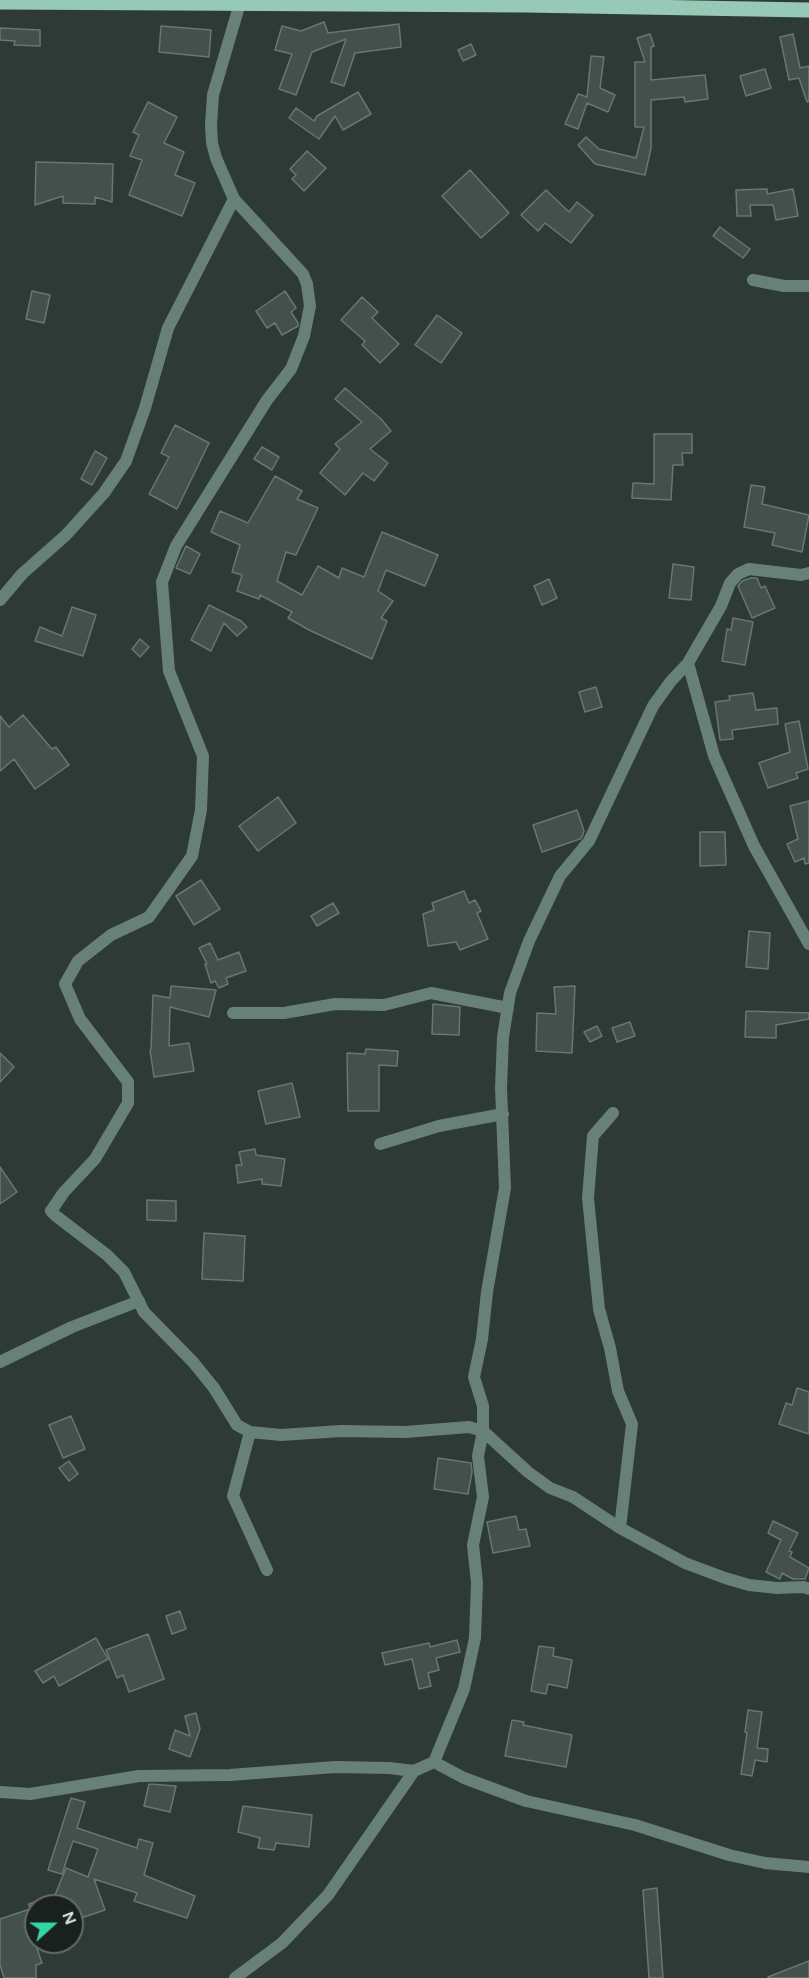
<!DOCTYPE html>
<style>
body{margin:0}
#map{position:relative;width:809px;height:1978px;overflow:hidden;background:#2d3a35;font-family:Figtree,sans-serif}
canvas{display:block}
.north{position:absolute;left:24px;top:1894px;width:60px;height:60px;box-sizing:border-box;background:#1a201e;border:2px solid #656c69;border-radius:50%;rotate:69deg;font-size:16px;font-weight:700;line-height:24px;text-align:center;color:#d6deda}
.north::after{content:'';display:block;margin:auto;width:21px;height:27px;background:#35d4a7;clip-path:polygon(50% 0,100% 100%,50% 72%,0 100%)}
</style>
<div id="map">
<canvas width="809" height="1978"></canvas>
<div class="north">N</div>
</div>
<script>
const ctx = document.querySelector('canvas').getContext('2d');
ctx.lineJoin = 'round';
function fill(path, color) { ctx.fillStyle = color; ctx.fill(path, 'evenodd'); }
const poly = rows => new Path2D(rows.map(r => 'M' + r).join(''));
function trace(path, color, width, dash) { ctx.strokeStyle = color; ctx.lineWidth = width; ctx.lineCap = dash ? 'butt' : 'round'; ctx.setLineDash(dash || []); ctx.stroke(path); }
const building = poly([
 [324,22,328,33,399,24,401,47,355,53,344,86,331,82,346,39,312,52,296,95,279,89,292,54,275,50,282,26,301,31,324,22],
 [161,26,211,30,209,57,159,52,161,26],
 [0,28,40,30,40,46,14,45,15,41,0,40,0,28],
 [650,34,654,46,651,47,651,80,705,75,708,99,685,102,684,97,651,100,651,148,645,175,595,164,578,145,586,137,599,149,636,158,644,127,635,127,635,62,645,62,637,38,650,34],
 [793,34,800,68,809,66,809,101,807,102,799,78,789,80,780,37,793,34],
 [471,44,476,55,463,61,458,50,471,44],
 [591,56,604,57,600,88,615,95,608,112,587,103,578,129,565,124,578,94,587,97,591,56],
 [765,69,771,88,746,96,740,76,765,69],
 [358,92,371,114,343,130,335,116,319,139,289,118,296,108,314,121,317,116,358,92],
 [148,102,177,117,164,143,184,152,175,175,195,183,182,216,129,195,142,160,130,156,139,135,133,132,148,102],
 [307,151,326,168,304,191,292,179,296,175,290,169,307,151],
 [36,162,113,164,112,202,95,197,95,204,63,203,63,196,35,205,36,162],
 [470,170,509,213,481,238,442,196,470,170],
 [767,189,767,194,793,189,798,216,776,220,773,205,750,205,751,216,737,216,736,190,767,189],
 [546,190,569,212,577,202,593,215,571,243,545,223,538,231,521,215,546,190],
 [720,227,750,249,743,258,713,236,720,227],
 [32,291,50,295,44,323,26,319,32,291],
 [285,291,296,308,291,312,298,323,298,326,282,335,275,323,267,328,256,311,285,291],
 [362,297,378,312,372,318,399,344,380,363,362,345,365,341,341,320,362,297],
 [437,315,462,333,441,363,415,345,437,315],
 [345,388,381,419,391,431,370,449,388,463,374,481,363,473,345,495,320,473,340,449,335,444,362,422,335,399,345,388],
 [175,425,209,443,177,509,149,494,169,457,161,453,175,425],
 [654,434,692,434,692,453,682,453,683,465,673,465,671,500,632,498,633,483,654,484,654,434],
 [262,447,279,457,272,470,254,459,262,447],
 [95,451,107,458,92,485,81,479,95,451],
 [275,476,302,491,297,499,318,508,296,555,286,552,277,581,302,595,318,566,339,578,342,568,364,577,382,532,438,555,425,586,386,570,378,591,393,601,381,618,387,621,372,659,309,630,288,618,292,612,260,595,259,599,237,591,242,575,232,572,240,545,211,532,220,511,248,523,275,476],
 [751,485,765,487,762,504,809,515,802,552,772,545,775,533,744,527,751,485],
 [186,546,200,554,190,574,176,568,186,546],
 [673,564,694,567,691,600,669,598,673,564],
 [751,578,757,578,761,588,765,586,775,608,752,618,738,586,742,581,751,578],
 [549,579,557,598,542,605,534,586,549,579],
 [209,605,241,621,247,627,237,636,224,623,211,651,191,640,209,605],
 [72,607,96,615,83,656,35,641,40,627,62,636,72,607],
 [733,618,753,622,745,665,722,661,727,629,731,630,733,618],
 [140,639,149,647,140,657,132,649,140,639],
 [596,687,602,707,585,712,579,692,596,687],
 [753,693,756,710,777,708,778,724,732,730,733,739,720,740,715,702,730,700,729,696,753,693],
 [23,715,52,749,56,747,69,765,35,789,14,759,0,771,0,716,9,727,23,715],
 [799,721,808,769,796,773,798,778,768,788,759,763,790,752,785,724,799,721],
 [278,797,296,823,258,851,239,826,278,797],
 [809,801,809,863,805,864,804,858,795,862,787,844,798,839,790,806,809,801],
 [577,810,584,831,582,837,580,839,542,852,533,825,577,810],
 [700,832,725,832,726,865,700,866,700,832],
 [201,880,220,909,194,925,176,896,201,880],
 [464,891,469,903,475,900,481,911,477,913,488,939,460,950,456,942,428,946,423,914,434,910,432,903,464,891],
 [333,903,339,913,317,926,311,916,333,903],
 [749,931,770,933,768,969,746,967,749,931],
 [210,943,218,960,239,952,246,971,226,978,228,984,219,988,215,981,211,983,205,964,207,964,199,948,210,943],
 [171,986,216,990,209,1017,170,1007,169,1046,189,1043,194,1071,154,1077,150,1050,151,1049,153,995,170,998,171,986],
 [575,986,572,1053,536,1051,537,1013,556,1014,554,987,575,986],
 [433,1004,460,1007,459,1035,432,1034,433,1004],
 [746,1011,809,1013,809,1019,776,1025,776,1038,745,1037,746,1011],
 [630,1022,635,1036,617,1042,612,1028,630,1022],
 [597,1026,602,1036,590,1042,584,1032,597,1026],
 [366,1049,398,1051,397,1066,379,1065,379,1111,348,1111,347,1053,365,1054,366,1049],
 [0,1053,14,1067,0,1082,0,1053],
 [292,1083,300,1117,266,1124,258,1091,292,1083],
 [255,1149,256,1155,285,1159,281,1186,262,1184,262,1179,238,1183,236,1165,242,1165,239,1152,255,1149],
 [0,1167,17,1192,0,1204,0,1167],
 [147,1200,176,1201,176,1221,147,1220,147,1200],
 [204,1233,245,1236,243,1281,202,1279,204,1233],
 [797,1388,809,1392,809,1434,779,1424,786,1403,792,1405,797,1388],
 [71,1416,85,1449,63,1458,49,1425,71,1416],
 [438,1458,471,1463,472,1472,468,1494,434,1489,438,1458],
 [69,1461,78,1474,69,1481,59,1468,69,1461],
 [516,1516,519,1530,526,1529,530,1546,493,1553,487,1522,516,1516],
 [773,1521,798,1533,789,1551,792,1552,790,1557,809,1568,805,1579,793,1579,782,1573,780,1579,766,1572,781,1540,768,1533,773,1521],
 [180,1611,186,1629,172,1634,166,1616,180,1611],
 [148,1634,164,1679,129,1692,123,1675,117,1678,106,1650,148,1634],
 [96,1638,108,1659,59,1686,54,1676,43,1683,35,1671,96,1638],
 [457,1640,460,1652,436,1658,439,1670,428,1673,431,1686,419,1689,412,1659,385,1665,382,1653,429,1643,430,1647,457,1640],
 [539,1646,554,1648,553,1656,572,1660,567,1688,548,1684,546,1694,531,1691,539,1646],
 [748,1710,762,1712,757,1748,768,1749,767,1762,755,1760,752,1776,741,1774,747,1733,745,1732,748,1710],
 [196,1713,200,1729,190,1757,169,1749,175,1730,190,1736,185,1716,196,1713],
 [512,1720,524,1722,523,1725,572,1735,566,1767,505,1756,512,1720],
 [149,1784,176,1786,170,1812,144,1806,149,1784],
 [71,1798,85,1802,77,1828,137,1848,139,1839,153,1843,144,1875,195,1896,187,1918,134,1901,137,1893,94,1879,105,1910,72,1921,72,1906,29,1906,29,1904,55,1895,66,1868,88,1877,98,1849,73,1841,62,1874,48,1870,71,1798],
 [243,1806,312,1815,309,1847,276,1843,274,1850,258,1848,260,1838,238,1832,243,1806],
 [657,1888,663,1978,649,1978,643,1890,657,1888],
 [36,1907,36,1946,42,1963,36,1965,36,1978,4,1978,0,1965,0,1919,36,1907],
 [809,1961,809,1978,768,1978,768,1977,809,1961]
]);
const minor = poly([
 [753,280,784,286,809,286],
 [809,573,801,575,749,569,738,574,730,583,721,606,688,663,671,681,653,706,589,841,560,876,529,941,510,993,503,1037,501,1088,505,1188,487,1292,482,1339,474,1377,483,1406,483,1431,528,1472,550,1488,573,1497,620,1528,685,1563,725,1578,749,1585,777,1588,804,1587,809,1589],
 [0,600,22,574,66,535,104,493,126,461,145,408,168,328,234,199],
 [688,663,714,756,754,846,809,944],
 [233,1013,284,1013,335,1004,384,1005,431,993,508,1008],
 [613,1113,593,1136,588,1198,599,1309,610,1348,618,1391,632,1424,620,1528],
 [380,1144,439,1126,503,1114],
 [0,1362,72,1327,139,1301],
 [250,1432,233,1496,267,1570],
 [434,1762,464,1778,526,1801,635,1825,729,1855,765,1863,809,1867],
 [0,1792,30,1794,139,1776,230,1775,335,1767,389,1768,414,1771,434,1762,464,1689,475,1638,477,1583,473,1545,483,1497,478,1456,483,1431,469,1427,405,1432,341,1431,281,1435,250,1432,237,1425,214,1388,193,1362,144,1312,124,1272,107,1255,56,1216,51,1211,64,1192,95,1159,128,1103,128,1082,80,1019,65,984,78,961,111,935,149,917,192,856,201,810,203,756,169,671,162,582,176,546,267,400,291,369,304,336,310,306,307,284,303,274,234,199,216,158,212,143,211,125,213,95,240,3],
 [235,1978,282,1943,328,1895,414,1771]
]);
const primary = poly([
 [0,2,526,5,809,10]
]);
fill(building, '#43504b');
trace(building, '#697771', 1.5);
trace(minor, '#688177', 12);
trace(primary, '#96cab6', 15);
</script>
